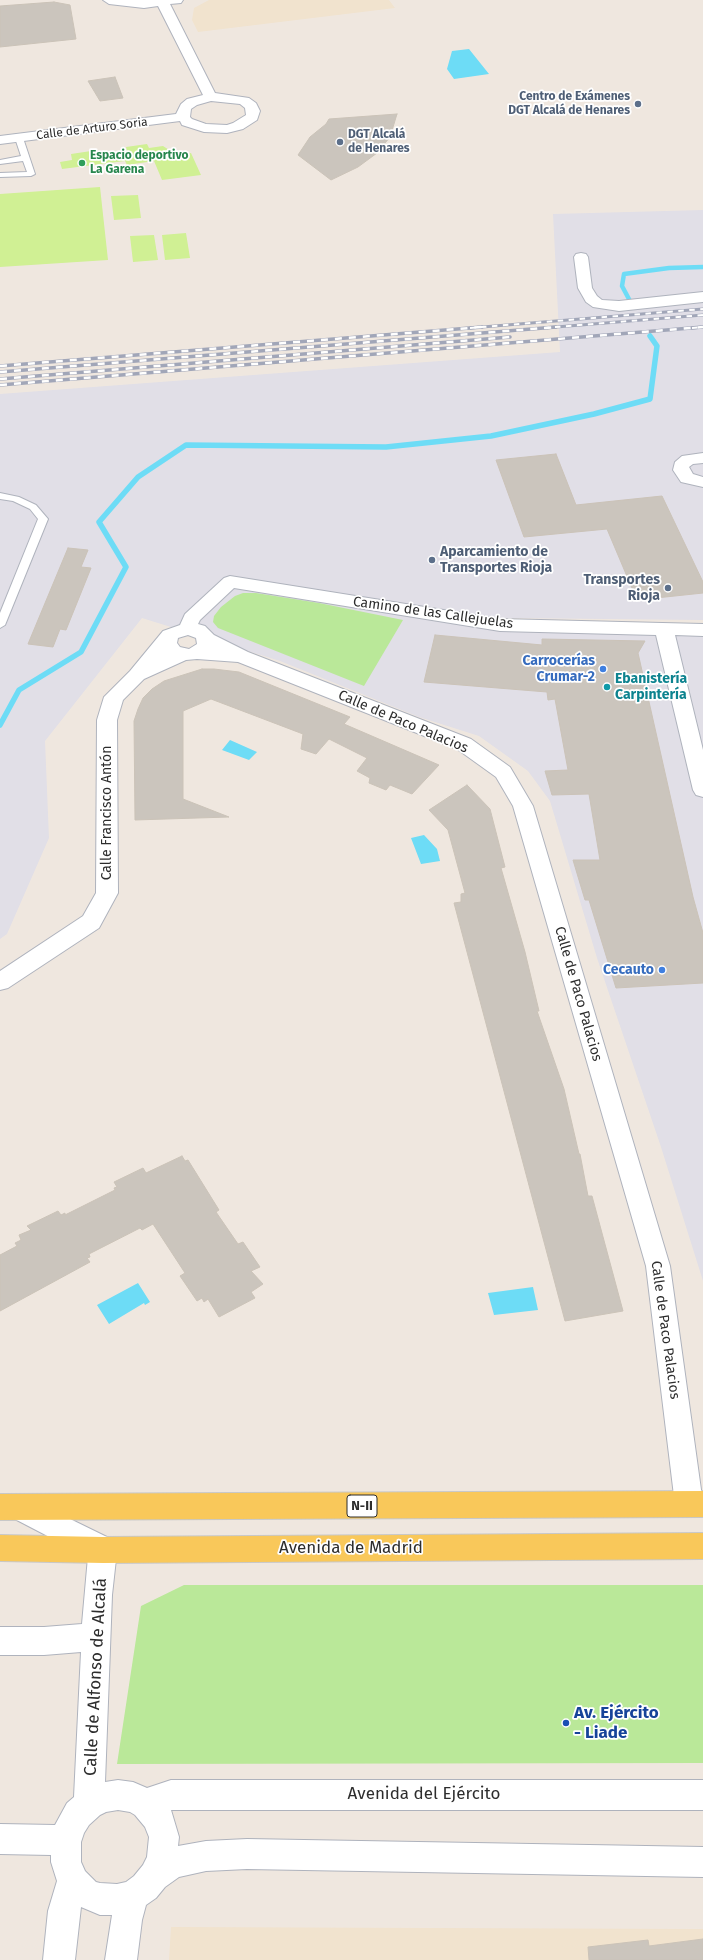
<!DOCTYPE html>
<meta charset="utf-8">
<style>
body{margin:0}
canvas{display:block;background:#efe7df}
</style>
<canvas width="703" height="1960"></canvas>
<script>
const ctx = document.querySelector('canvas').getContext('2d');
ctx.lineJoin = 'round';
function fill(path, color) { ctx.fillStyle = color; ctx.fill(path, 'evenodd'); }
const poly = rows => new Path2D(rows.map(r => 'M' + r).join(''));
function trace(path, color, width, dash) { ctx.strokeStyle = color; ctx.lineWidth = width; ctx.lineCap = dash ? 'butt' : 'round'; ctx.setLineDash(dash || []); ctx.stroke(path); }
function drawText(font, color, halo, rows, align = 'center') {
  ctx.font = font + ' "Fira Sans",sans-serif'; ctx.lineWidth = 3.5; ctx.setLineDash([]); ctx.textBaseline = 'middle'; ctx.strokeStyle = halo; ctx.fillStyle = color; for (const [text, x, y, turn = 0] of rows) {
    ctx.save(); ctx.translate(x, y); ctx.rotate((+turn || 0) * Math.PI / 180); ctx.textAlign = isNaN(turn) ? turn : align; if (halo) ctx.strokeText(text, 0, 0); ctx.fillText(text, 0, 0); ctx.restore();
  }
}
const industrial = poly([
 [703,210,703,620,412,617,500,625,703,630,703,1281,661,1147,597,958,550,801,528,771,479,736,419,717,280,661,142,618,45,741,49,838,7,934,0,939,0,394,560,352,553,214]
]);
const education = poly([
 [209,0,389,0,395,8,198,32,192,20,194,8],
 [171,1927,703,1929,703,1960,169,1960]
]);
const green = poly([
 [243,593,256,593,319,603,403,620,364,686,218,628,213,622,214,616,221,607,235,596],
 [184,1585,703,1585,703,1763,117,1764,141,1606]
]);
const pitch = poly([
 [147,144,149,148,163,146,177,155,191,153,201,175,162,180,154,161,127,165,125,161,62,169,60,162,72,160,71,154,91,151,94,158,128,154,126,147],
 [100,187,108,260,0,267,0,194],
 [138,195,141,218,114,220,111,196],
 [186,233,190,258,165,260,162,235],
 [154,235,158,260,133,262,130,236]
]);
const water = poly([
 [469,49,489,74,454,79,447,69,452,51],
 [230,740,257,752,249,760,222,750],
 [424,835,437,849,440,861,421,864,411,838],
 [138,1283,150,1302,145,1305,144,1303,109,1324,97,1305],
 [533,1287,538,1310,494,1315,488,1293]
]);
const streamFar1 = poly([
 [630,301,622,286,624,274,669,268,703,267]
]);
const stream = poly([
 [0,725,19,690,81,652,126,567,99,522,138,477,186,445,386,447,491,436,594,414,650,399,657,346,650,336]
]);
const building = poly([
 [54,2,70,5,76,39,0,47,0,6,54,2],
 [115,77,123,98,100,101,88,81,115,77],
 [397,114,390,137,377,153,358,167,331,180,298,155,310,137,326,124,329,119,397,114],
 [556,454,576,505,662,496,703,582,703,593,637,600,607,529,524,537,496,460,556,454],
 [68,548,88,550,81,567,91,568,66,630,60,629,53,647,28,644,68,548],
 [435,635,542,645,542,639,645,641,638,653,693,897,703,933,703,983,616,988,589,900,585,900,573,860,600,860,589,794,552,795,545,771,568,770,555,699,548,700,547,692,424,682,435,635],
 [202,669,214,669,239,672,350,717,344,724,439,765,412,794,390,785,386,790,369,783,370,778,357,771,367,758,329,739,316,754,301,749,303,734,211,699,183,711,183,799,229,817,135,820,134,721,138,709,143,698,152,689,164,681,202,669],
 [467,785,490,809,505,867,501,868,525,952,539,1011,537,1011,564,1089,579,1154,580,1154,588,1196,592,1196,623,1311,565,1321,454,903,461,902,461,894,465,893,448,830,429,810,467,785],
 [182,1156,185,1161,188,1160,219,1210,216,1212,238,1244,243,1242,260,1267,251,1271,263,1284,251,1292,255,1298,219,1317,208,1299,204,1302,202,1298,197,1301,180,1276,185,1273,153,1224,142,1230,140,1228,89,1254,90,1257,87,1258,90,1262,0,1311,0,1255,17,1246,15,1243,21,1240,19,1235,31,1230,27,1226,58,1211,61,1215,65,1213,65,1215,115,1190,114,1188,117,1187,114,1182,143,1168,146,1173,182,1156],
 [703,1939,703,1960,589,1960,588,1947,648,1940,649,1946,703,1939]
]);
const lane = poly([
 [16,136,23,138,35,174,31,176,0,177,0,173,27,172,23,161,0,164,0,160,21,156,15,138,16,136],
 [0,493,19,497,36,505,48,519,5,625,0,628,0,613,38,519,30,509,13,501,0,499,0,493]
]);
const street = poly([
 [103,0,183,0,181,3,170,4,215,93,249,98,256,103,260,111,257,120,243,129,227,133,204,132,182,125,180,121,0,144,0,136,176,114,181,104,187,99,203,95,158,6,144,8,109,4,103,0],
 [211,101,240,104,245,108,246,115,233,123,227,125,206,124,192,119,190,117,191,109,197,105,211,101],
 [581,253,586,254,588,257,592,288,597,296,602,300,619,301,703,292,703,302,619,311,593,307,586,302,578,288,574,257,576,254,581,253],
 [703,453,703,463,693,464,689,467,693,474,703,477,703,487,681,482,673,470,675,462,682,456,703,453],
 [230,576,500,619,703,624,703,636,675,635,703,750,703,797,696,795,693,790,656,635,500,631,234,588,200,620,198,624,205,626,214,635,248,652,471,739,510,767,533,806,670,1266,703,1504,699,1513,689,1517,679,1513,675,1504,646,1266,513,806,496,777,457,749,238,662,197,659,186,660,144,679,123,700,117,720,118,893,99,928,8,988,0,990,0,971,83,916,96,893,97,720,104,697,130,671,163,631,180,625,185,614,224,578,230,576],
 [188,635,196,638,197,644,189,649,180,647,177,643,178,638,188,635],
 [21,1495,113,1540,117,1550,112,1595,105,1782,118,1780,133,1782,147,1788,171,1780,703,1780,703,1810,171,1810,179,1837,178,1846,206,1841,247,1839,703,1847,703,1877,247,1869,206,1871,179,1877,165,1887,156,1898,146,1905,142,1920,137,1960,105,1960,112,1915,100,1915,81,1907,75,1960,43,1960,48,1911,57,1881,51,1862,51,1855,0,1854,0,1824,55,1825,67,1803,74,1797,81,1652,44,1655,0,1655,0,1627,44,1627,82,1624,88,1557,11,1517,7,1508,11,1499,21,1495],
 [118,1810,130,1812,135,1815,145,1827,149,1837,147,1857,143,1865,134,1876,126,1882,117,1884,100,1883,96,1882,85,1871,81,1862,81,1842,84,1833,89,1825,100,1815,106,1812,118,1810]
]);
const primary = poly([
 [703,1491,703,1517,0,1520,0,1494,703,1491],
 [703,1533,703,1559,103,1563,0,1561,0,1535,103,1537,703,1533]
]);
const railFar1 = poly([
 [470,328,703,309],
 [544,328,703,315],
 [692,328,703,327]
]);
const rail = poly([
 [0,366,482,327],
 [0,372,556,327],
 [0,379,510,337],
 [0,385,703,327]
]);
const markers = [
 [638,104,4,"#5c6f8a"],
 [340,142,4,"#5c6f8a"],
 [82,163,4,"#2e9e5b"],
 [432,560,4,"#5c6f8a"],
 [668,588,4,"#5c6f8a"],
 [603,669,4,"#3f7fe0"],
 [607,687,4,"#0f9aa8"],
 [662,970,4,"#3f7fe0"],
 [566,1723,4,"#1a4fb4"]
];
const farServicenames = [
 ["Centro de Exámenes",630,97],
 ["DGT Alcalá de Henares",630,111],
 ["DGT Alcalá",348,135,"left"],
 ["de Henares",348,149,"left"]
];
const farStreetnames = [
 ["Calle de Arturo Soria",92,129,-7]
];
const farLeisurenames = [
 ["Espacio deportivo",90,156],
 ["La Garena",90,170]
];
const shields = [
 [362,1506,30]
];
const shieldNames = [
 ["N-II",362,1506]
];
const serviceNames = [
 ["Aparcamiento de",440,552],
 ["Transportes Rioja",440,568],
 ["Transportes",660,580,"right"],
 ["Rioja",660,596,"right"]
];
const streetNames = [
 ["Camino de las Callejuelas",433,613,8],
 ["Calle de Paco Palacios",403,722,23],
 ["Calle Francisco Antón",107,813,-90],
 ["Calle de Paco Palacios",578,994,74],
 ["Calle de Paco Palacios",665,1330,82]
];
const shopNames = [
 ["Carrocerías",595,661],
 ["Crumar-2",595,677],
 ["Cecauto",654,970]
];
const cultureNames = [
 ["Ebanistería",615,679],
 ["Carpintería",615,695]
];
const nearStreetnames = [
 ["Avenida de Madrid",351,1548],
 ["Calle de Alfonso de Alcalá",96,1677,-87],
 ["Avenida del Ejército",424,1794]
];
const nearTransitnames = [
 ["Av. Ejército",574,1713],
 ["- Liade",574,1733]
];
fill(industrial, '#e1dfe7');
fill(education, '#f1e3ce');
fill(green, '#bae899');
fill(pitch, '#d0f094');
fill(water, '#6ddcf6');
trace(streamFar1, '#6ddcf6', 4.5);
trace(stream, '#6ddcf6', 5.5);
fill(building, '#cbc5bd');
trace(building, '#cbc3b8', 1);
trace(lane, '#afb3bd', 2);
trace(street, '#afb3bd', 2);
trace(primary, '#c8c8c8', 2);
fill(lane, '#fff');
fill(street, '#fff');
fill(primary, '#f9c85a');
trace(railFar1, '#a1a6b8', 3);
trace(rail, '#a1a6b8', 3.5);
trace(railFar1, '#fff', 2, [5.5]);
trace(rail, '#fff', 2.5, [7]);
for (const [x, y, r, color] of markers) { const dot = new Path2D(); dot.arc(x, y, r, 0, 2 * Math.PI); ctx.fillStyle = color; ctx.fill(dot); trace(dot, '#fff', 1.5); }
drawText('bold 12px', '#4e5e75', '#fff', farServicenames, 'right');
drawText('12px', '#2d2d2d', '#fff', farStreetnames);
drawText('bold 12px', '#27864d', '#fff', farLeisurenames, 'left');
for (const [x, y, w] of shields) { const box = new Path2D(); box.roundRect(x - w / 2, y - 11, w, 22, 3); ctx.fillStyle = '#fff'; ctx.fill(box); trace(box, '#2d2d2d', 1); }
drawText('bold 13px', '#2d2d2d', null, shieldNames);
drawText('bold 14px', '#4e5e75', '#fff', serviceNames, 'left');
drawText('14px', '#2d2d2d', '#fff', streetNames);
drawText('bold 14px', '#366cbe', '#fff', shopNames, 'right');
drawText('bold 14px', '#0d838f', '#fff', cultureNames, 'left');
drawText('17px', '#2d2d2d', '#fff', nearStreetnames);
drawText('bold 17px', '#164399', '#fff', nearTransitnames, 'left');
</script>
